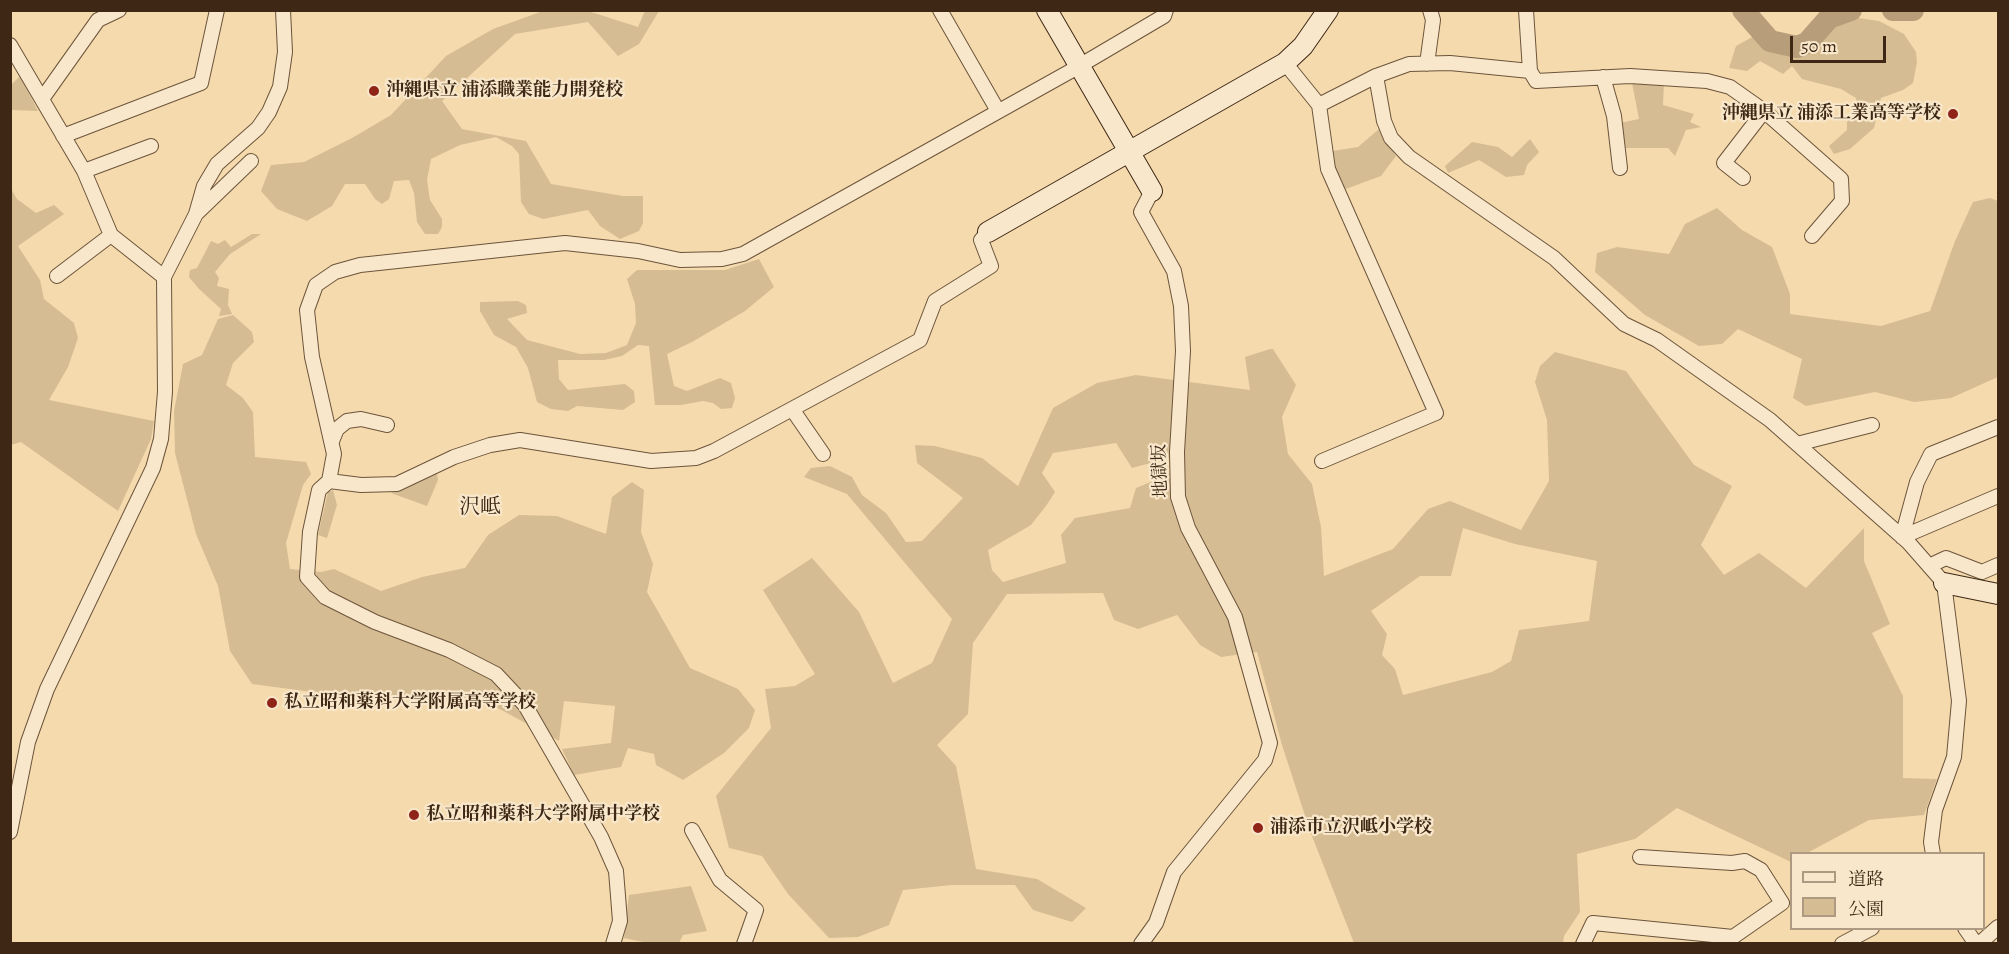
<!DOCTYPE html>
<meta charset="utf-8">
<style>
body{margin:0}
#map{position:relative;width:2009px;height:954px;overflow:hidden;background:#f5daad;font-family:Alegreya,"Noto Serif JP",serif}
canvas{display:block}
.frame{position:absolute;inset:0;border:12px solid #3e2715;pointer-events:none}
.legend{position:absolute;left:1790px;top:852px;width:195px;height:78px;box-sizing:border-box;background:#f8e7ca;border:2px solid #ae9a82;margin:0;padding:8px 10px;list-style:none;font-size:18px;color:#3e2715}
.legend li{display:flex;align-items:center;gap:12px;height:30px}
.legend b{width:30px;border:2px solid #ae9a82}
.scale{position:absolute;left:1790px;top:36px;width:96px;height:27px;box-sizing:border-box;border:3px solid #3e2715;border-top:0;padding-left:8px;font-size:18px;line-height:21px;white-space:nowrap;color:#3e2715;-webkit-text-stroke:4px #f8e7ca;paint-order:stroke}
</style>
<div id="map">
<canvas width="2009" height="954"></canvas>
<div class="frame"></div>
<ul class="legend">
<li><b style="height:8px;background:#f8e7ca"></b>道路</li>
<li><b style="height:16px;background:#d6bc93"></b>公園</li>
</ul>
<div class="scale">50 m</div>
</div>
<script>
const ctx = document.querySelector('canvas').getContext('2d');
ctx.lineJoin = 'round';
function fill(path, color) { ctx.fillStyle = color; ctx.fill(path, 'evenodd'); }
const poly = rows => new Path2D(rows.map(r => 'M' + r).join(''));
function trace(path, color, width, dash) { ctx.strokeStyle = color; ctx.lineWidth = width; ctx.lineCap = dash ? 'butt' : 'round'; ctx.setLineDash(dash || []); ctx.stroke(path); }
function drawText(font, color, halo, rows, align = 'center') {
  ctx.font = font + ' Alegreya,"Noto Serif JP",serif'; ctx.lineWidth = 4.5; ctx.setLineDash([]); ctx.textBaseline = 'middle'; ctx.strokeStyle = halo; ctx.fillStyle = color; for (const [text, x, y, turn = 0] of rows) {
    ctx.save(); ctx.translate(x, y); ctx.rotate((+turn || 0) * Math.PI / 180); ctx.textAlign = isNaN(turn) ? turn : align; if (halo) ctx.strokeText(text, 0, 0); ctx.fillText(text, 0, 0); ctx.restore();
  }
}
const green = poly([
 [543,11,588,11,638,27,645,11,659,11,639,44,618,56,588,22,515,34,442,101,462,129,526,141,551,184,623,196,643,196,643,223,639,231,620,239,600,226,588,210,543,219,529,214,521,202,519,154,512,146,496,137,460,145,431,159,427,180,430,200,442,219,442,227,438,234,425,234,417,222,414,193,409,180,394,181,389,199,382,204,375,199,365,184,345,184,332,206,307,221,277,209,261,191,271,165,304,162,352,138,391,115,446,56,493,29],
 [1851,17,1879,21,1904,34,1916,52,1917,62,1913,83,1903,90,1881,98,1874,128,1850,149,1834,154,1829,146,1847,130,1847,122,1857,111,1856,98,1841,89,1802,79,1792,66,1783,74,1760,61,1747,71,1729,68,1736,46,1754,36,1769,50,1805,52,1833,26],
 [20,76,38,111,11,110,11,85],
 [1664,82,1663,105,1694,114,1690,122,1701,127,1686,130,1675,156,1668,148,1623,148,1620,123,1639,119,1632,83],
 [1379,129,1396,156,1381,176,1343,190,1333,169,1332,151,1358,147],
 [1530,139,1539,152,1527,165,1524,175,1506,177,1479,160,1448,173,1445,166,1472,142,1498,147,1512,157],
 [11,189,17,199,36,213,54,205,64,214,18,246,40,280,44,299,74,323,78,338,68,367,49,400,154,421,151,439,118,511,21,442,11,445],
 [1990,198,1998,201,1998,377,1951,398,1914,402,1875,392,1806,406,1793,398,1802,359,1738,329,1722,344,1699,346,1645,315,1595,272,1597,253,1617,247,1669,254,1685,224,1717,208,1742,230,1772,247,1790,294,1790,314,1881,326,1930,311,1955,241,1973,202],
 [252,234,261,234,230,254,215,272,219,278,217,286,229,289,228,305,232,314,219,316,221,309,199,289,189,277,190,270,197,268,211,241,218,244,225,240,231,247],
 [759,259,774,287,745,311,692,342,667,354,674,386,687,391,720,378,731,383,735,398,732,408,721,409,713,403,703,401,681,405,655,405,649,346,638,345,622,356,604,360,558,360,559,379,568,390,625,384,634,391,635,402,623,410,577,406,568,411,551,409,537,402,528,368,516,347,494,335,480,311,480,302,518,301,526,305,527,313,507,319,527,340,580,354,606,353,627,345,636,323,635,304,627,279,637,270,725,270],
 [233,315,252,332,254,342,233,363,226,385,243,398,253,412,255,457,306,462,311,474,303,485,286,543,290,569,321,572,334,569,381,591,422,577,465,568,488,535,519,515,557,516,606,534,612,497,632,482,644,490,641,532,653,564,647,592,690,668,738,689,755,710,749,728,724,753,683,780,656,765,654,754,628,748,621,767,574,775,562,749,611,743,615,706,564,701,559,741,492,705,320,693,252,684,230,651,218,586,196,534,175,453,174,411,183,364,202,355,218,319],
 [1270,349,1273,349,1296,385,1282,417,1288,454,1312,484,1321,527,1324,576,1393,549,1428,509,1450,501,1521,530,1549,481,1547,420,1535,382,1540,366,1555,352,1626,371,1694,465,1732,486,1701,545,1724,575,1759,553,1806,588,1864,528,1864,561,1890,624,1872,633,1903,696,1903,778,1937,779,1924,815,1869,820,1807,853,1792,854,1791,862,1677,808,1635,839,1577,854,1580,912,1564,936,1563,943,1354,943,1310,831,1282,745,1257,652,1221,657,1200,645,1177,615,1138,629,1114,620,1103,593,1007,594,973,643,968,714,937,745,956,766,976,869,1037,879,1086,908,1072,922,1033,910,1015,885,952,885,903,890,889,925,858,937,829,938,788,894,762,856,729,848,716,796,771,728,765,689,795,686,815,674,763,590,812,558,859,612,893,683,932,663,952,619,847,494,804,477,811,468,830,466,852,477,862,495,886,513,906,542,922,541,963,498,917,463,915,445,935,446,982,458,1018,486,1053,408,1097,383,1136,375,1250,390,1245,357],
 [1116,443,1132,468,1169,458,1170,474,1136,488,1130,508,1075,518,1061,535,1066,563,1003,582,992,570,988,550,1031,525,1046,506,1055,492,1042,473,1053,453],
 [1463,528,1515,544,1597,561,1589,621,1519,630,1511,661,1492,672,1403,695,1395,669,1382,655,1387,634,1371,611,1420,576,1451,576],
 [437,473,438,480,427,506,391,493],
 [333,490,337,505,327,538,318,535,328,492],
 [691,886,707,931,683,935,679,943,648,943,624,938,629,895]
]);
const river = poly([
 [1743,10,1770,41,1797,47,1807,43,1829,18,1851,10],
 [1893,10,1913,10]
]);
const street = poly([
 [940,10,998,111],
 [1526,10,1530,71,1536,81,1630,76,1707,81,1730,87,1764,111,1841,179,1842,201,1812,236],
 [10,45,84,171,111,235,164,277],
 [1285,63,1319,105,1328,169,1436,413,1322,461],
 [1427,64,1433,20,1430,10],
 [1376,76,1384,121,1391,138,1409,157,1554,258,1624,324,1657,340,1770,420,1908,542,1944,583,1959,701,1954,757,1935,810,1931,842,1933,854],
 [1603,77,1614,116,1620,168],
 [42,99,98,20,119,10],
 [1319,105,1376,76,1409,64,1450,63,1530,71],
 [63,136,201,83,217,10],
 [84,171,151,146],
 [1743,178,1724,163,1764,111],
 [198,212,251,161],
 [57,276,111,235],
 [792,409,823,454],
 [332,441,337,429,347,421,361,419,387,425],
 [1797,444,1872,425],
 [329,481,361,485,397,484,454,457,490,445,520,440,651,461,696,458,714,451,920,340,935,301,991,266,981,240,988,232],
 [1902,537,1917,482,1931,454,1998,427],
 [1902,537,1998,496],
 [1929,566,1946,558,1982,572,1998,565],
 [692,830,720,880,756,910,744,944],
 [10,832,28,742,47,689,153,468,161,439,165,392,164,277,196,214,204,186,217,164,258,128,269,112,280,87,285,52,283,10],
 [1965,928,1976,944],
 [613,944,620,921,616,871,601,837,525,705,496,674,449,650,375,622,325,597,307,577,310,532,319,490,329,481,334,454,312,357,307,310,316,285,335,272,360,265,565,243,638,251,680,260,722,259,743,254,1069,72,1164,16,1166,10],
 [1141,944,1156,923,1174,872,1265,760,1270,743,1235,617,1188,528,1178,497,1177,452,1183,351,1181,306,1174,271,1141,212,1152,191],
 [1583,944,1593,923,1733,937,1782,903,1761,870,1745,861,1732,863,1640,857],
 [1842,944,1872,928],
 [1979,944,1998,927]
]);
const secondary = poly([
 [1047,10,1152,191],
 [988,232,1285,63,1303,46,1328,10],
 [1944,583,1998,594]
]);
const markers = [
 [374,91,6,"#8f2418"],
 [1953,114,6,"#8f2418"],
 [272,703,6,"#8f2418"],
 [414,815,6,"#8f2418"],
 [1258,828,6,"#8f2418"]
];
const poiNames = [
 ["沖縄県立 浦添職業能力開発校",386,91],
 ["沖縄県立 浦添工業高等学校",1941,114,"right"],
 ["私立昭和薬科大学附属高等学校",284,703],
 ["私立昭和薬科大学附属中学校",426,815],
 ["浦添市立沢岻小学校",1270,828]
];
const streetNames = [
 ["地獄坂",1161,471,-92]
];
const quarterNames = [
 ["沢岻",480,508]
];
fill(green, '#d6bc93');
trace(river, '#b79d79', 22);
trace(street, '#6c543b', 16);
trace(secondary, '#3e2715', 22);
trace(street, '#f8e7ca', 14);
trace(secondary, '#f8e7ca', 20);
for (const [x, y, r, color] of markers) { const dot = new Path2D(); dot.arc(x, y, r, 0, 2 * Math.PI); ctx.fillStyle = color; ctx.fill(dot); trace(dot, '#f8e7ca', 2); }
drawText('bold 18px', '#3e2715', '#f8e7ca', poiNames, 'left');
drawText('18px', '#3e2715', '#f8e7ca', streetNames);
drawText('21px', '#3e2715', '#f8e7ca', quarterNames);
</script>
